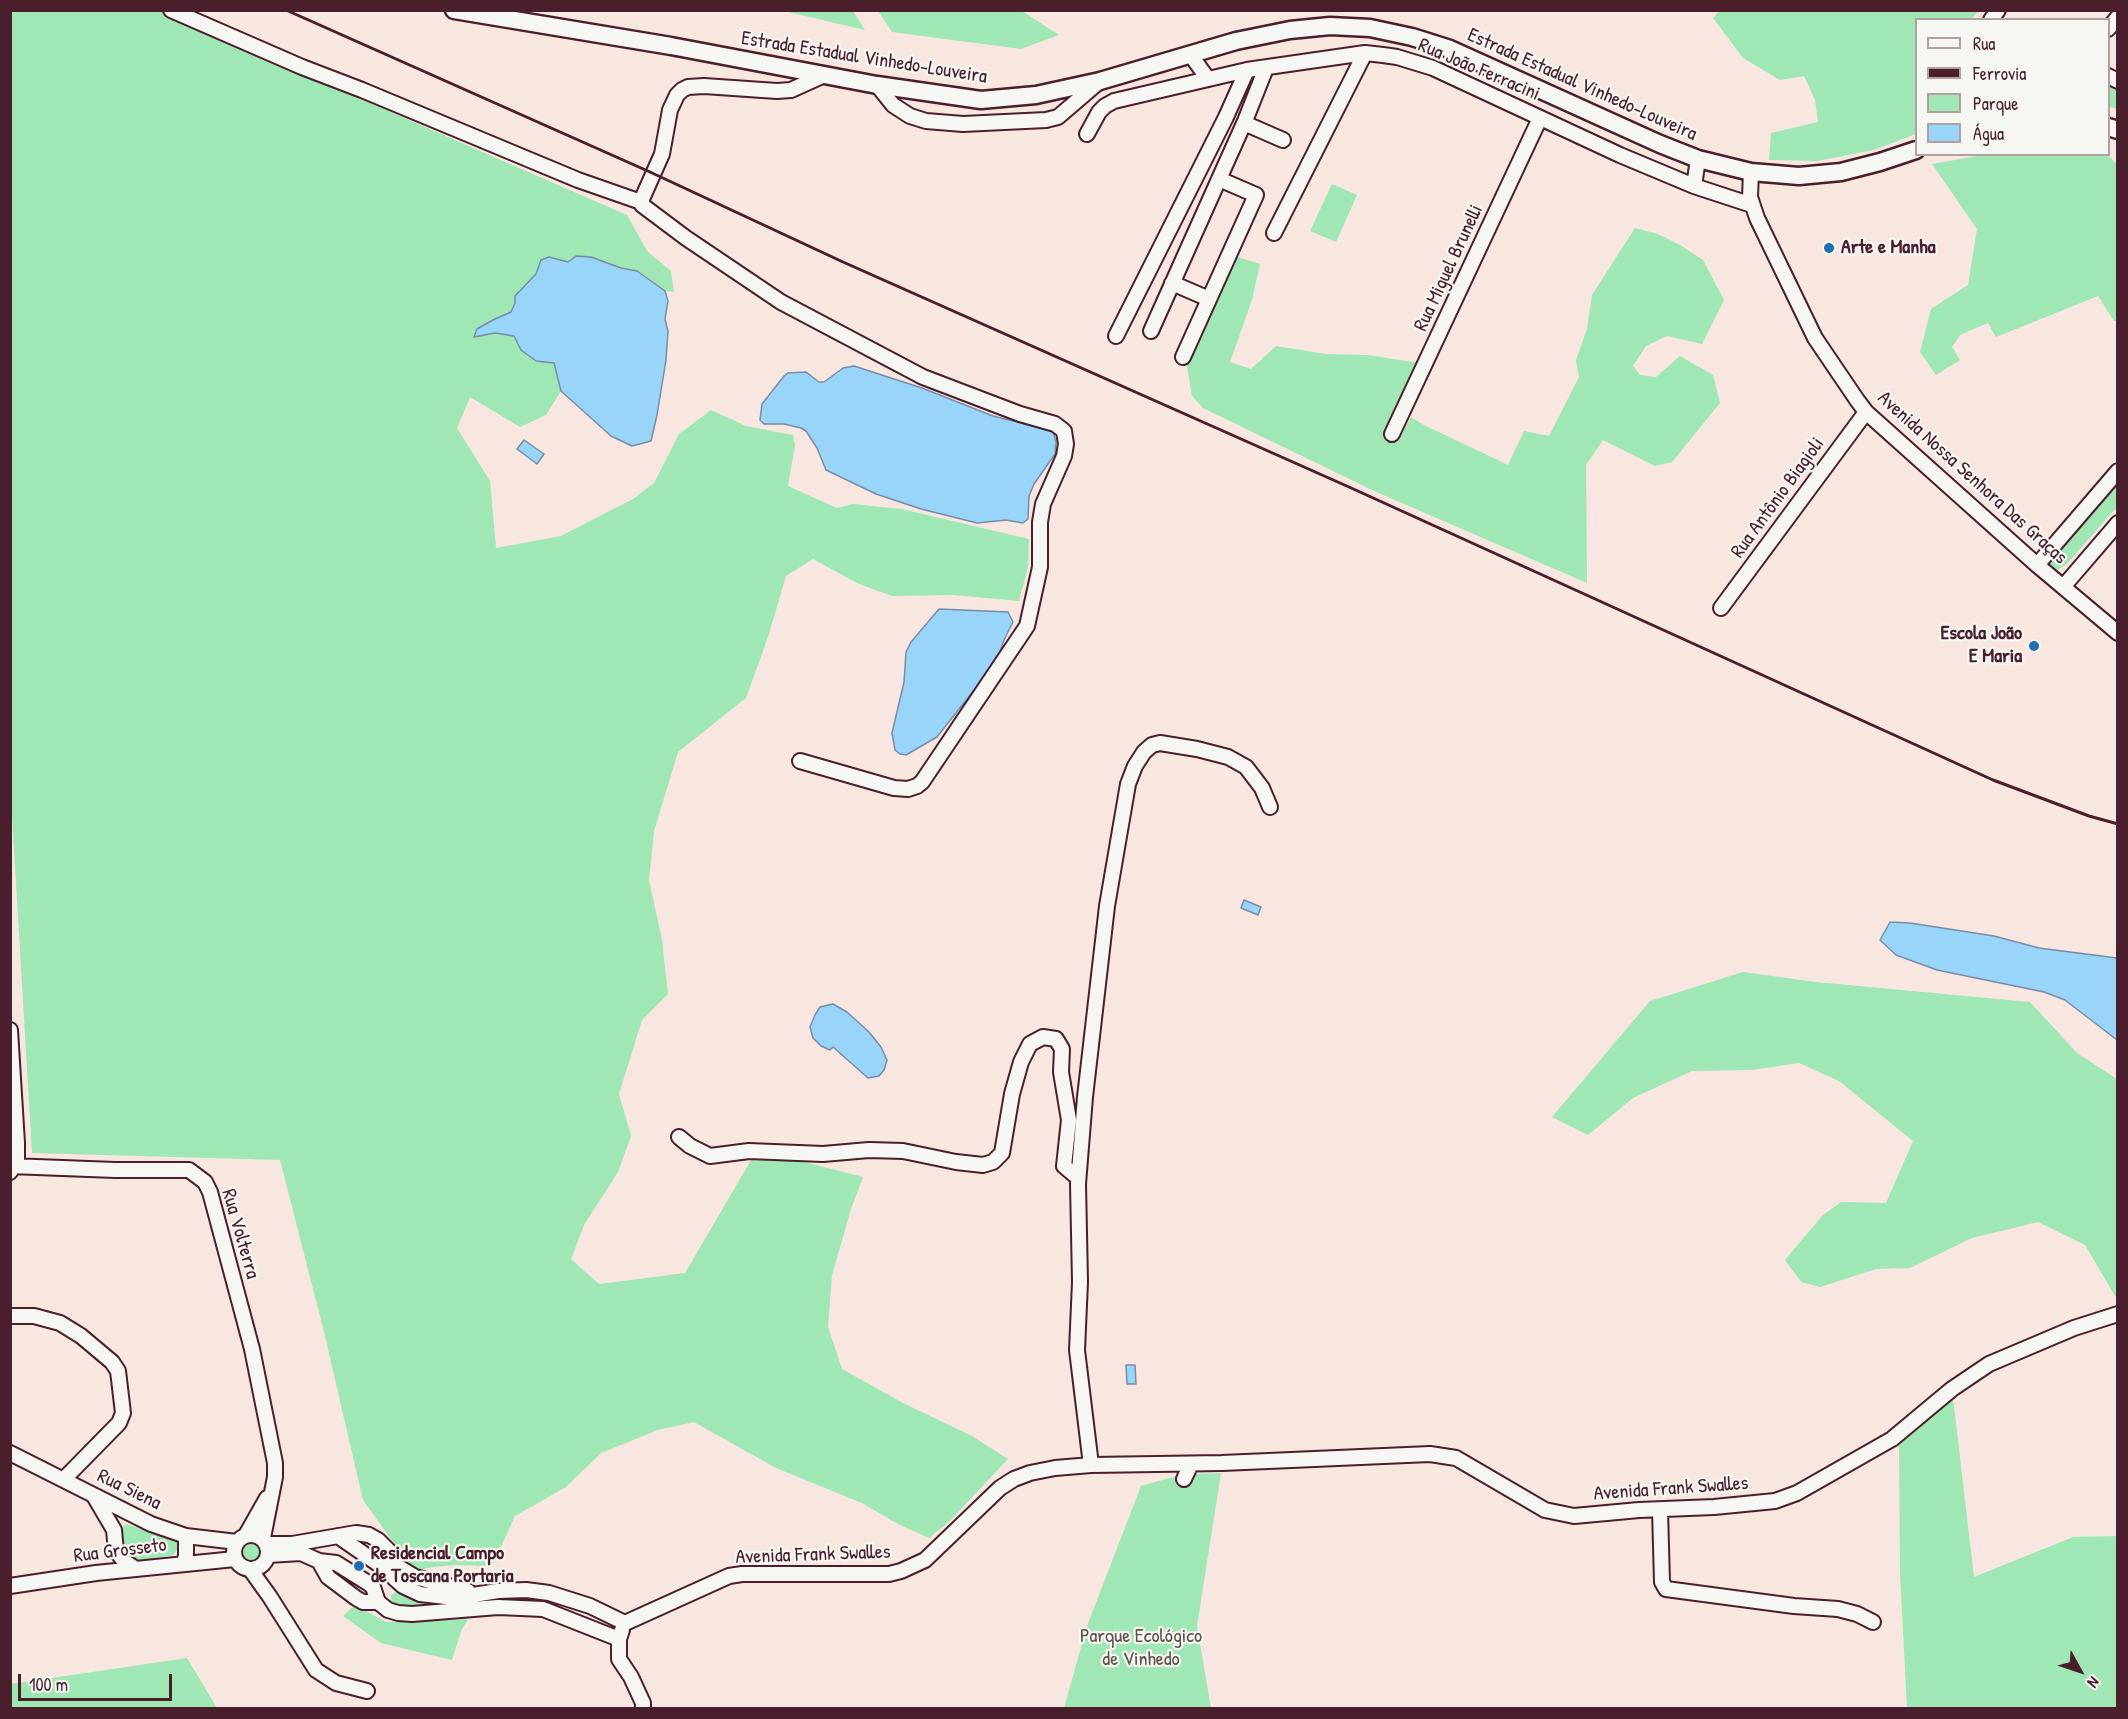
<!DOCTYPE html>
<meta charset="utf-8">
<style>
body{margin:0}
#map{position:relative;width:2128px;height:1719px;overflow:hidden;background:#f8e7e0;font-family:"Patrick Hand",sans-serif}
canvas{display:block}
.frame{position:absolute;inset:0;border:12px solid #4a1f2b;pointer-events:none}
.legend{position:absolute;left:1915px;top:18px;width:195px;height:138px;box-sizing:border-box;background:#f6f6f2;border:2px solid #b1a0a2;margin:0;padding:8px 10px;list-style:none;font-size:18px;color:#4a1f2b}
.legend li{display:flex;align-items:center;gap:12px;height:30px}
.legend b{width:30px;border:2px solid #b1a0a2}
.north{position:absolute;left:2050px;top:1641px;width:60px;height:60px;-webkit-text-stroke:4px #f6f6f2;paint-order:stroke;rotate:130deg;font-size:16px;font-weight:700;line-height:24px;text-align:center;color:#4a1f2b}
.north::after{content:'';display:block;margin:auto;width:21px;height:27px;background:#4a1f2b;clip-path:polygon(50% 0,100% 100%,50% 72%,0 100%)}
.scale{position:absolute;left:18px;top:1674px;width:154px;height:27px;box-sizing:border-box;border:3px solid #4a1f2b;border-top:0;padding-left:8px;font-size:18px;line-height:21px;white-space:nowrap;color:#4a1f2b;-webkit-text-stroke:4px #f6f6f2;paint-order:stroke}
</style>
<div id="map">
<canvas width="2128" height="1719"></canvas>
<div class="frame"></div>
<ul class="legend">
<li><b style="height:8px;background:#f6f6f2"></b>Rua</li>
<li><b style="height:8px;background:#4a1f2b"></b>Ferrovia</li>
<li><b style="height:16px;background:#9fe7b4"></b>Parque</li>
<li><b style="height:16px;background:#98d5f9"></b>Água</li>
</ul>
<div class="north">N</div>
<div class="scale">100 m</div>
</div>
<script>
const ctx = document.querySelector('canvas').getContext('2d');
ctx.lineJoin = 'round';
function fill(path, color) { ctx.fillStyle = color; ctx.fill(path, 'evenodd'); }
const poly = rows => new Path2D(rows.map(r => 'M' + r).join(''));
function trace(path, color, width, dash) { ctx.strokeStyle = color; ctx.lineWidth = width; ctx.lineCap = dash ? 'butt' : 'round'; ctx.setLineDash(dash || []); ctx.stroke(path); }
function drawText(font, color, halo, rows, align = 'center') {
  ctx.font = font + ' "Patrick Hand",sans-serif'; ctx.lineWidth = 4.5; ctx.setLineDash([]); ctx.textBaseline = 'middle'; ctx.strokeStyle = halo; ctx.fillStyle = color; for (const [text, x, y, turn = 0] of rows) {
    ctx.save(); ctx.translate(x, y); ctx.rotate((+turn || 0) * Math.PI / 180); ctx.textAlign = isNaN(turn) ? turn : align; if (halo) ctx.strokeText(text, 0, 0); ctx.fillText(text, 0, 0); ctx.restore();
  }
}
const green = poly([
 [10,11,159,11,627,215,647,251,671,271,674,292,665,291,637,271,621,268,591,257,568,262,549,257,541,260,536,274,527,283,511,312,493,320,475,337,495,333,514,336,521,350,554,363,561,391,546,415,520,427,470,397,457,428,490,481,496,548,561,536,633,499,654,483,679,434,711,410,746,426,793,435,795,445,788,486,837,508,853,504,902,509,1029,539,1028,567,1019,601,954,595,892,596,859,584,813,559,786,576,768,637,746,698,678,752,654,831,649,880,662,940,668,994,642,1020,619,1094,631,1136,618,1172,584,1225,571,1259,599,1284,685,1273,757,1150,863,1177,851,1209,832,1275,828,1327,842,1369,903,1403,972,1436,1008,1459,950,1521,929,1538,898,1524,862,1503,776,1468,694,1422,658,1430,601,1453,566,1487,515,1516,492,1566,456,1565,433,1567,414,1571,363,1500,324,1332,280,1160,32,1153,10,782],
 [787,11,853,11,865,30,788,12],
 [878,11,1022,11,1059,35,1021,49,892,32],
 [1719,11,1979,11,1971,19,1916,20,1916,134,1874,150,1817,161,1769,160,1771,133,1818,122,1815,100,1804,76,1780,80,1743,58,1713,18],
 [2108,82,2117,88,2117,109,2109,107],
 [1983,155,2107,155,2117,164,2117,321,2114,321,2098,296,1996,337,1988,323,1960,335,1952,347,1960,360,1936,375,1920,352,1931,309,1968,285,1977,229,1932,164],
 [1332,184,1357,195,1336,242,1310,231],
 [1635,228,1658,234,1680,245,1703,260,1724,300,1702,344,1667,336,1646,346,1633,366,1640,375,1656,377,1680,356,1713,375,1720,403,1672,462,1655,466,1603,440,1586,465,1587,583,1374,491,1203,408,1192,396,1186,361,1235,256,1260,264,1252,300,1230,362,1251,369,1276,346,1326,354,1367,355,1420,363,1384,436,1398,442,1411,417,1424,425,1508,465,1524,431,1549,436,1579,377,1576,360,1587,329,1592,295],
 [2117,477,2117,507,2066,565,2055,571,2045,562],
 [1743,972,1816,982,2030,1002,2077,1053,2117,1079,2117,1296,2115,1296,2085,1245,2038,1222,1972,1238,1910,1268,1876,1269,1820,1287,1801,1282,1785,1260,1822,1216,1841,1202,1886,1203,1913,1141,1839,1081,1799,1063,1752,1070,1692,1071,1633,1098,1588,1135,1552,1117,1650,1001],
 [1953,1398,1974,1577,2073,1537,2117,1536,2117,1708,1907,1708,1900,1573,1899,1445],
 [1221,1473,1197,1626,1211,1708,1064,1708,1087,1626,1141,1486,1184,1474],
 [126,1524,173,1539,177,1542,178,1549,173,1555,141,1561,133,1559,123,1549,120,1531],
 [252,1538,260,1540,264,1547,260,1559,252,1561,244,1558,241,1550,245,1540],
 [396,1592,431,1604,493,1602,402,1608,391,1601,391,1595],
 [355,1605,386,1622,467,1619,467,1622,462,1629,452,1660,381,1643,343,1616],
 [187,1658,217,1708,11,1708,11,1684]
]);
const water = poly([
 [576,256,591,257,621,268,637,271,665,291,668,301,665,319,668,331,666,360,657,415,651,441,632,446,611,436,561,391,554,363,536,361,521,350,514,336,495,333,474,337,477,329,493,320,511,312,515,303,515,296,536,274,541,260,549,257,568,262,576,256],
 [854,366,922,388,993,416,1053,431,1056,442,1055,454,1034,484,1029,496,1028,519,1023,523,1006,520,977,523,921,509,876,494,826,470,817,448,806,431,801,428,784,424,764,424,760,420,762,404,784,376,788,373,806,372,819,382,824,382,843,368,854,366],
 [524,440,544,454,537,464,517,449,524,440],
 [939,609,1008,612,1013,622,1004,640,997,661,937,737,906,755,900,754,895,750,892,733,904,682,906,652,911,642,939,609],
 [1244,900,1261,907,1258,915,1241,908,1244,900],
 [1890,922,1910,923,1994,936,2039,948,2117,958,2117,1040,2065,1000,2044,992,1937,970,1896,955,1880,940,1890,922],
 [833,1004,847,1012,869,1032,881,1047,887,1060,884,1070,879,1076,868,1078,833,1047,830,1050,821,1046,813,1038,810,1027,815,1015,820,1007,833,1004],
 [1126,1365,1135,1365,1136,1384,1127,1384,1126,1365]
]);
const minor = poly([
 [171,10,302,67,362,90,578,180,641,202],
 [1991,20,1998,10],
 [2108,29,2118,17],
 [1190,54,1208,79],
 [2108,76,2118,81],
 [877,85,893,105,910,116,926,121,963,124,1046,120,1058,117,1100,81],
 [1244,123,1283,140],
 [1087,134,1099,112,1105,106,1114,101,1247,70,1365,53,1383,55,1397,57,1433,68,1620,155,1694,186,1752,205],
 [1751,172,1750,197,1757,218,1815,338,1857,400,1866,412,2037,565,2118,633],
 [1694,186,1698,159],
 [1274,233,1365,53],
 [1172,283,1209,299],
 [1151,331,1245,121,1266,68],
 [1116,336,1226,117,1247,70],
 [1183,357,1256,195,1219,179],
 [1392,434,1540,118],
 [2037,565,2118,471],
 [2063,587,2118,523],
 [1721,608,1866,412],
 [800,761,894,788,908,789,917,786,922,782,1027,626,1040,567,1040,522,1043,504,1064,456,1066,444,1064,431,1055,424,1020,414,923,377,781,302,686,238,642,205,642,199,662,154,670,110,677,95,682,90,688,87,704,86,777,91,791,90,822,76],
 [10,1030,17,1143,17,1160,10,1172],
 [679,1137,690,1146,710,1156,749,1151,823,1154,869,1150,903,1151,956,1162,983,1165,993,1162,1002,1153,1012,1094,1021,1062,1030,1044,1043,1037,1056,1039,1062,1049,1061,1072,1069,1120,1064,1166,1078,1178],
 [10,1166,115,1170,189,1170,205,1182,210,1192,252,1349,275,1463,275,1477,263,1538],
 [10,1316,34,1316,60,1323,81,1336,112,1362,118,1371,123,1413,119,1423,64,1479],
 [10,1453,151,1524,186,1536,237,1542],
 [1091,1465,1077,1350,1080,1282,1078,1184,1085,1097,1107,906,1128,784,1135,766,1144,752,1152,745,1160,743,1197,749,1228,757,1246,767,1262,788,1270,807],
 [1184,1479,1191,1464],
 [94,1496,114,1530,116,1551,124,1561,136,1569],
 [1660,1510,1662,1582,1666,1589,1794,1606,1838,1609,1857,1614,1873,1622],
 '234 1552a17 17 0 1 1 34 0a17 17 0 1 1-34 0Z',
 [246,1535,267,1498],
 [338,1536,384,1568,393,1576],
 [267,1544,292,1544,356,1533,369,1535,378,1540,388,1550,391,1555,394,1578,403,1586,420,1594,455,1598,498,1591,526,1590,549,1593,590,1606,625,1623],
 [268,1555,301,1553,319,1561,328,1577,356,1598,363,1602,378,1602,388,1610,398,1613,412,1614,498,1607,543,1609,619,1639],
 [319,1561,336,1563,368,1583,373,1587,378,1602],
 [183,1563,186,1557,186,1536],
 [392,1563,415,1577,468,1591],
 [250,1569,270,1597,316,1670,336,1683,367,1691],
 [10,1586,96,1573,235,1559],
 [625,1623,729,1576,742,1574,889,1574,901,1571,925,1560,1000,1488,1014,1479,1030,1473,1055,1468,1091,1465,1222,1463,1430,1454,1456,1458,1545,1510,1574,1516,1639,1510,1714,1507,1775,1501,1797,1493,1892,1439,1952,1389,1989,1364,2074,1328,2118,1314],
 [622,1630,619,1639,619,1659,631,1677,643,1703,643,1708]
]);
const major = poly([
 [454,10,671,46,877,85,981,100,1036,95,1100,81,1236,41,1290,30,1330,26,1370,28,1412,37,1450,49,1660,144,1698,159,1751,172,1799,176,1841,172,1880,162,1916,150],
 [2108,127,2118,130]
]);
const rail = poly([
 [286,10,650,172,843,262,1349,487,1993,780,2089,816,2118,824]
]);
const markers = [
 [1829,248,6,"#1f6fb2"],
 [2034,646,6,"#1f6fb2"],
 [359,1566,6,"#1f6fb2"]
];
const streetNames = [
 ["Estrada Estadual Vinhedo-Louveira",864,58,9],
 ["Rua João Ferracini",1479,70,23],
 ["Estrada Estadual Vinhedo-Louveira",1582,85,24],
 ["Rua Miguel Brunelli",1449,268,-65],
 ["Avenida Nossa Senhora Das Graças",1972,478,42],
 ["Rua Antônio Biagioli",1778,498,-54],
 ["Rua Volterra",240,1234,74],
 ["Avenida Frank Swalles",1671,1489,-4],
 ["Rua Siena",129,1490,26],
 ["Rua Grosseto",120,1551,-7],
 ["Avenida Frank Swalles",813,1555,-2]
];
const poiNames = [
 ["Arte e Manha",1841,248],
 ["Escola João",2022,634,"right"],
 ["E Maria",2022,657,"right"],
 ["Residencial Campo",371,1554],
 ["de Toscana Portaria",371,1577]
];
const parkNames = [
 ["Parque Ecológico",1141,1637],
 ["de Vinhedo",1141,1660]
];
fill(green, '#9fe7b4');
fill(water, '#98d5f9');
trace(water, '#798ca7', 1.5);
trace(minor, '#4a1f2b', 18);
trace(major, '#4a1f2b', 21);
trace(minor, '#f6f6f2', 14);
trace(major, '#f6f6f2', 16);
trace(rail, '#4a1f2b', 3);
for (const [x, y, r, color] of markers) { const dot = new Path2D(); dot.arc(x, y, r, 0, 2 * Math.PI); ctx.fillStyle = color; ctx.fill(dot); trace(dot, '#f6f6f2', 2); }
drawText('20px', '#4a1f2b', '#f6f6f2', streetNames);
drawText('bold 20px', '#4a1f2b', '#f6f6f2', poiNames, 'left');
drawText('20px', '#5f514d', '#f6f6f2', parkNames);
</script>
